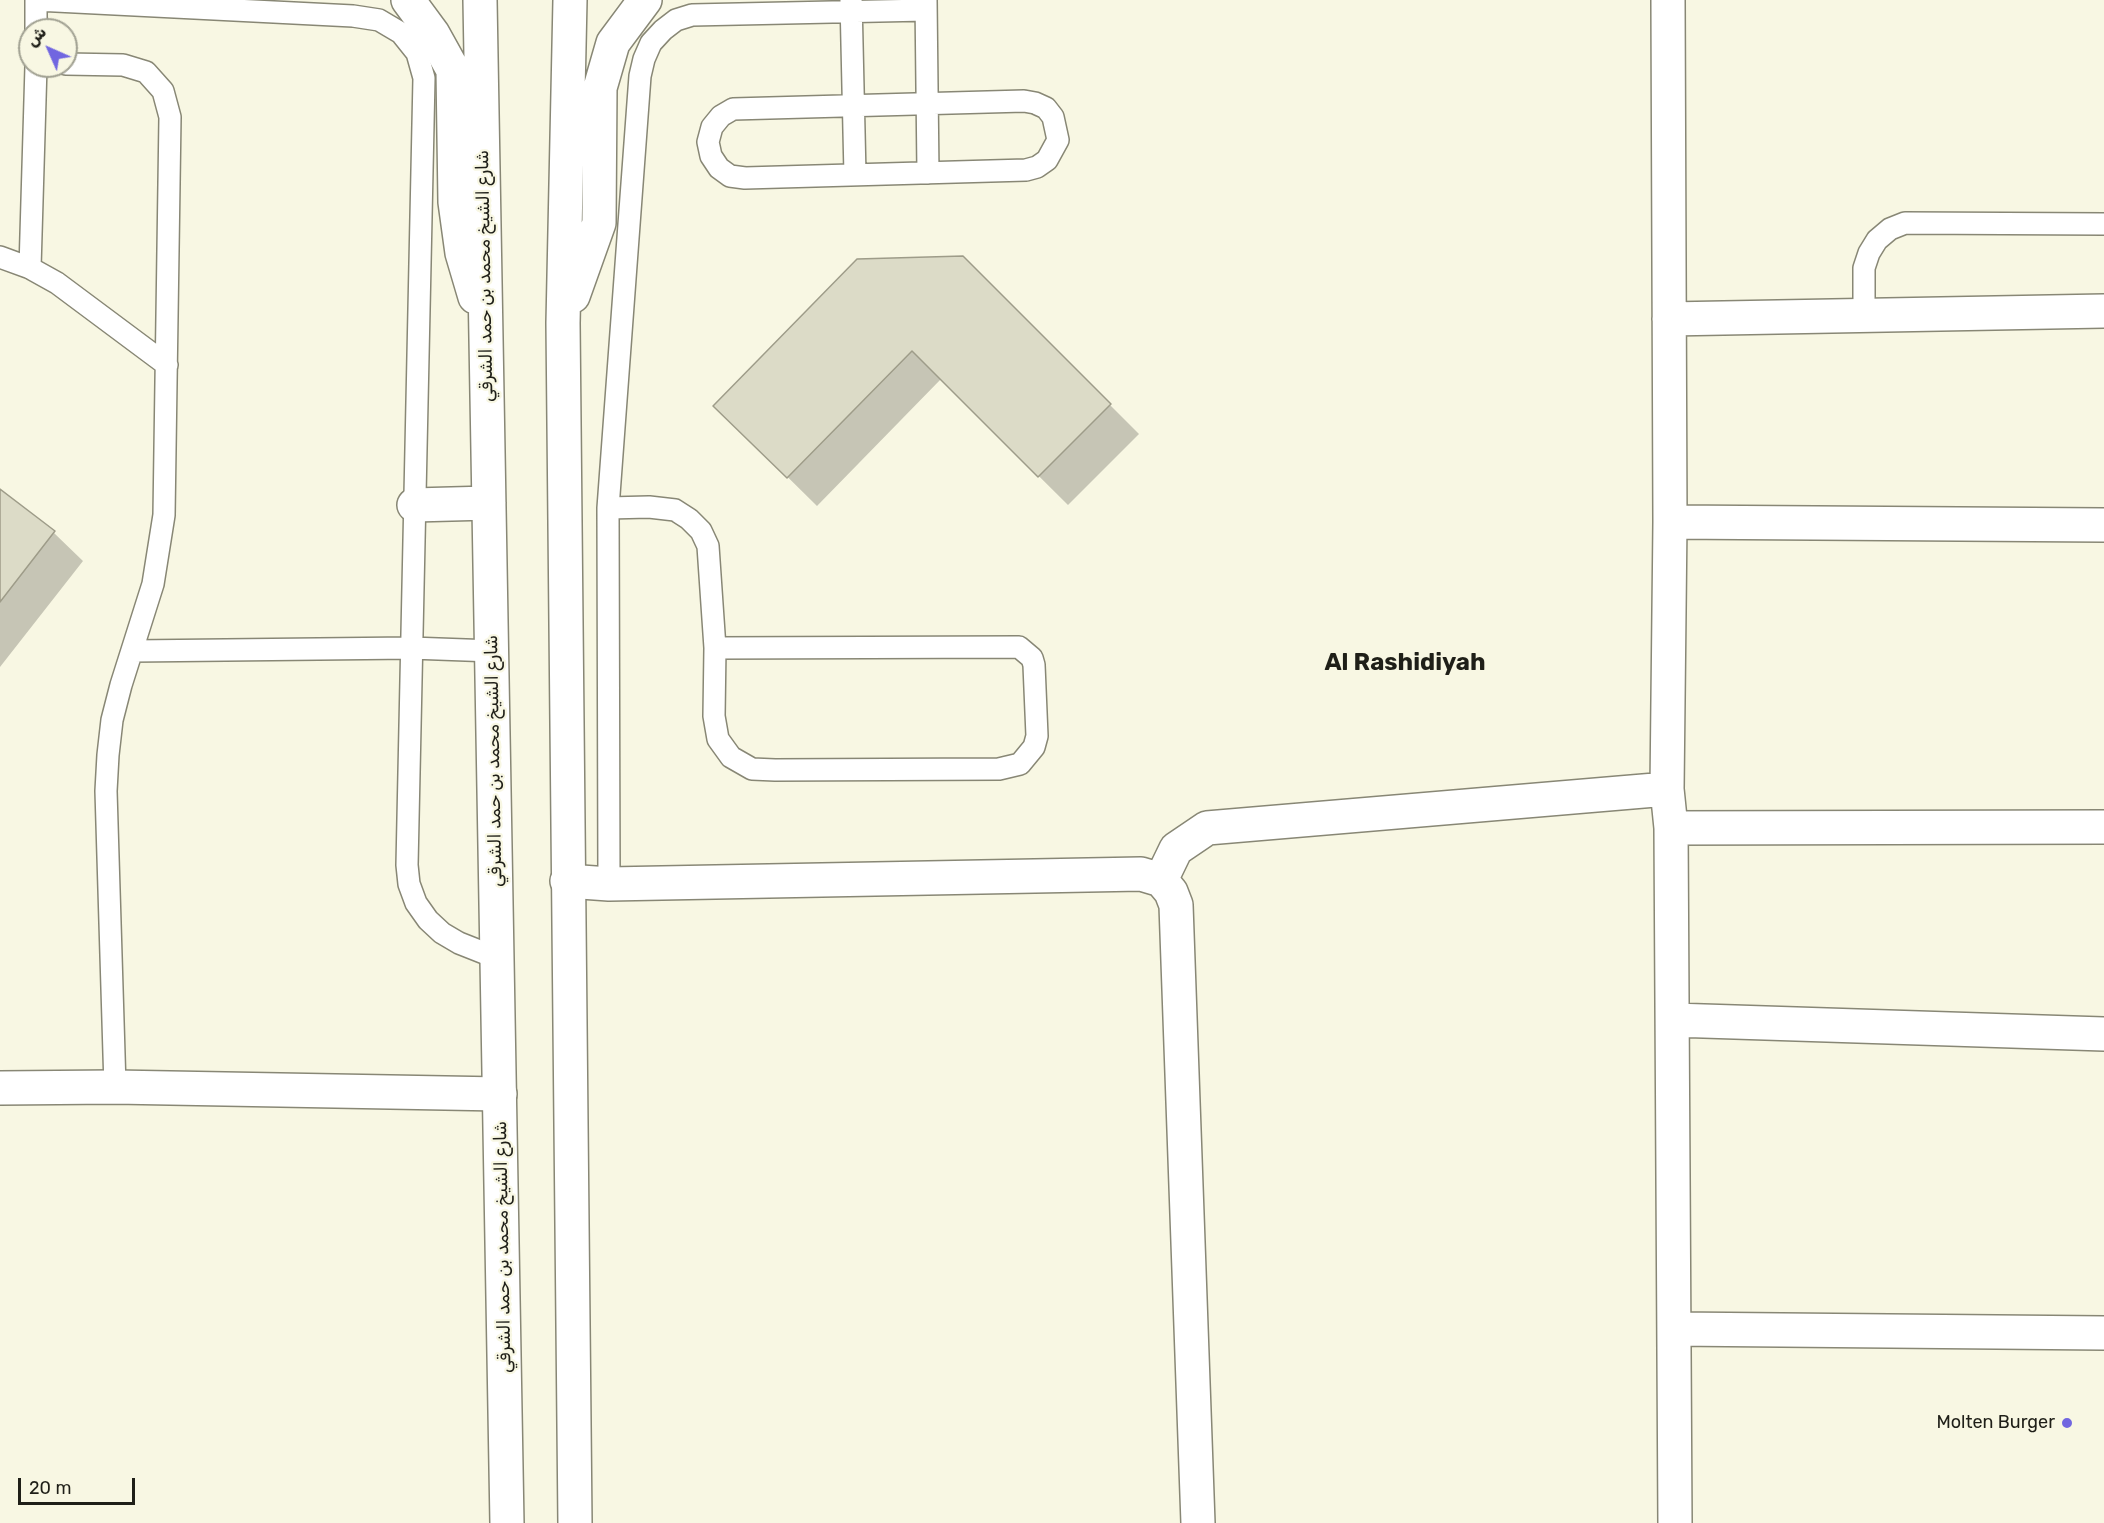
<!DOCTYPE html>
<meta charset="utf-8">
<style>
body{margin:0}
#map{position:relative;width:2104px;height:1523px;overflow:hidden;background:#f8f7e3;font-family:Rubik,"Noto Naskh Arabic",sans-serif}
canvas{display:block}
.north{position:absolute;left:18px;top:18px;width:60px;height:60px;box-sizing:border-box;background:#f8f7e3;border:2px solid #a1a192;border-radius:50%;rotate:315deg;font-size:16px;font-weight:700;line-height:24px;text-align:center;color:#1f1f18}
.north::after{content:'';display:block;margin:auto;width:21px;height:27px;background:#7166e0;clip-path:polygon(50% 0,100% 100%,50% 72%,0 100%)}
.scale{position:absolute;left:18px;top:1478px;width:117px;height:27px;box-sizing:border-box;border:3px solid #1f1f18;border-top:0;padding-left:8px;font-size:18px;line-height:21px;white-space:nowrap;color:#1f1f18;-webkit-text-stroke:4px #f8f7e3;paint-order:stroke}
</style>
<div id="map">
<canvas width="2104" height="1523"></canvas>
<div class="north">ش</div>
<div class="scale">20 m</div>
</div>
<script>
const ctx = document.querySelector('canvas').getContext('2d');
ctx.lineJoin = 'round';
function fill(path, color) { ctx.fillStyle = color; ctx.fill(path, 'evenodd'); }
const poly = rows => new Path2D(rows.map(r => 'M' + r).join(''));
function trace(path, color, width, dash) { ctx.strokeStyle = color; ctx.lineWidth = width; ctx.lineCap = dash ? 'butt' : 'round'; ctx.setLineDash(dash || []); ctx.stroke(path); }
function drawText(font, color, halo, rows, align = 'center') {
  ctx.font = font + ' Rubik,"Noto Naskh Arabic",sans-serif'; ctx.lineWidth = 4.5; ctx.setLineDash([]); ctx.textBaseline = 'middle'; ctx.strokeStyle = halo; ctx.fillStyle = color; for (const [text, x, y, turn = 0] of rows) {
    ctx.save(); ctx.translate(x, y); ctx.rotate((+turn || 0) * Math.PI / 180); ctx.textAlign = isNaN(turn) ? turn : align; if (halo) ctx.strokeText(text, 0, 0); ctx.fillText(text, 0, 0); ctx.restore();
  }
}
const shadow = poly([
 [963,258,1139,434,1068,505,941,379,817,506,744,434],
 [0,491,54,533,83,561,0,667]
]);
const building = poly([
 [963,256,1111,404,1038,477,912,351,787,478,713,406,857,259,963,256],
 [0,489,55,531,0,602,0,489]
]);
const service = poly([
 [36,0,353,16,379,20,401,33,417,53,424,78,407,865,409,884,416,903,428,920,442,933,459,943,497,958],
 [851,0,855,175],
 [926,0,928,173],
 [36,30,36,0],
 [66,64,123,65,146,72,163,91,170,117,164,515,153,584,121,685,112,720,108,755,106,791,115,1087],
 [1024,101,1035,103,1046,108,1053,117,1058,140,1047,160,1037,167,1026,170,745,178,730,176,719,168,711,156,708,142,712,127,721,116,733,109,1024,101],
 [0,257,30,268,57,283,167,365],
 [30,268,36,66],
 [1864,315,1864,268,1869,253,1877,240,1890,229,1905,223,2104,224],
 [608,508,649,507,675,510,689,519,701,531,708,546,715,648,714,716,718,739,731,757,752,769,775,770,999,769,1020,764,1034,747,1037,736,1034,665,1032,658,1019,647,715,648],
 [133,651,411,648,493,651],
 [609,884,608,508,640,76,644,59,651,43,663,30,676,20,692,15,926,10]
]);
const minor = poly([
 [1668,0,1670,522,1667,789,1671,828,1675,1523],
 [1669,319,2104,311],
 [1670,522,2104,525],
 [1671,828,2104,827],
 [1161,880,1176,849,1207,828,1667,789],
 [567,881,609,884,1141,874,1161,880,1171,892,1176,905,1198,1523],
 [1673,1020,2104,1034],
 [0,1088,115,1087,500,1094],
 [1674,1329,2104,1333]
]);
const secondary = poly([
 [408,0,433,34,453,70,455,202,462,253,475,297],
 [480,0,507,1523],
 [570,0,563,323,575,1523],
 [573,296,599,223,600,88,613,43,645,0],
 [414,505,489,503]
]);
const markers = [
 [2067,1423,6,"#7166e0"]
];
const streetNames = [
 ["شارع الشيخ محمد بن حمد الشرقي",485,276,-91],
 ["شارع الشيخ محمد بن حمد الشرقي",494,761,-91],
 ["شارع الشيخ محمد بن حمد الشرقي",503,1247,-91]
];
const poiNames = [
 ["Molten Burger",2055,1423]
];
const districtNames = [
 ["Al Rashidiyah",1405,663]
];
fill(shadow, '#0003');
fill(building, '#dcdbc7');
trace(building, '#9e9c89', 1.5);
trace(service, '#888775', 24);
trace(minor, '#888775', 36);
trace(secondary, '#888775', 36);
trace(service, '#fff', 21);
trace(minor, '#fff', 33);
trace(secondary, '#fff', 33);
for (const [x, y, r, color] of markers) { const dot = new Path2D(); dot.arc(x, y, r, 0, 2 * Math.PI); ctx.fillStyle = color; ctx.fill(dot); trace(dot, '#f8f7e3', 2); }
drawText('18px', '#1f1f18', '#f8f7e3', streetNames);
drawText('18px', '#1f1f18', '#f8f7e3', poiNames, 'right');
drawText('bold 24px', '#1f1f18', '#f8f7e3', districtNames);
</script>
